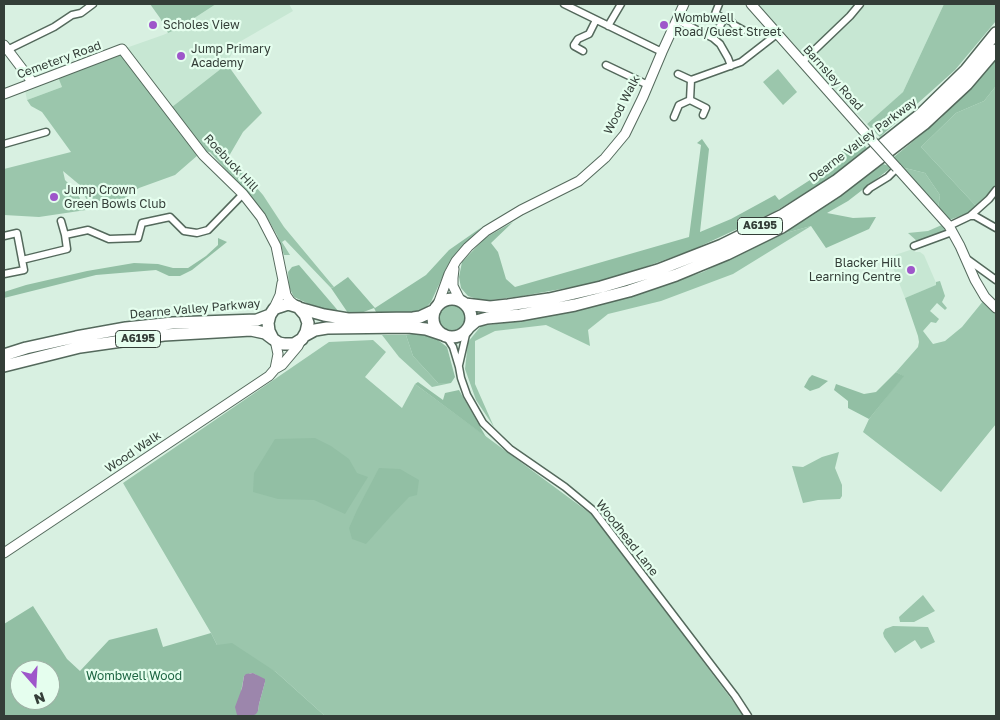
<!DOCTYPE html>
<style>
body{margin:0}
#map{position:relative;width:1000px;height:720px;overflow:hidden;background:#d8f0e1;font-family:"Golos Text",sans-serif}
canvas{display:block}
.frame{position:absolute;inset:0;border:5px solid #343e38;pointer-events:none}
.north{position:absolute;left:10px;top:660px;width:50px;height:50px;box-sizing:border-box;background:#e5feee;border:1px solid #9eb1a5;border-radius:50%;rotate:161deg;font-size:14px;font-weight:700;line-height:20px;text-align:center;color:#343e38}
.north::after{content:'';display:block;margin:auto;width:18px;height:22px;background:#9e56ca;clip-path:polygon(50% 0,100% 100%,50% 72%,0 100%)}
</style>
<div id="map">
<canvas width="1000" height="720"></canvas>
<div class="frame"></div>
<div class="north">N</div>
</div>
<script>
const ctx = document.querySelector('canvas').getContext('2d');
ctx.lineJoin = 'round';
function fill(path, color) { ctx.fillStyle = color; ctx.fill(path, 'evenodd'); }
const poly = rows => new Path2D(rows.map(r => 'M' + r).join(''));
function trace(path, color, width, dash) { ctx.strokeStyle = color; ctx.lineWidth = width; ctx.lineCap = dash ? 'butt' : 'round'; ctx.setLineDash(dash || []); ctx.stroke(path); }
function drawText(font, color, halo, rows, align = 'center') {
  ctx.font = font + ' "Golos Text",sans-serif'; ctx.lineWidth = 4.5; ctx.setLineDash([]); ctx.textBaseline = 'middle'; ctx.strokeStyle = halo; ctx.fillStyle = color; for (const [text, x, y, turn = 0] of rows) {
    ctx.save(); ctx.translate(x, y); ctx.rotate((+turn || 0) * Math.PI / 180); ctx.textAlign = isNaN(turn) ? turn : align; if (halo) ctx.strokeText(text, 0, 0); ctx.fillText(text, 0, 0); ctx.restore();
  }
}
const built = poly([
 [216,4,289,4,293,11,236,44,227,64,172,107,126,48,163,35,179,28],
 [756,4,944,4,903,92,867,124,787,39],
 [58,77,62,87,27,100,25,90],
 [913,249,915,252,920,252,924,255,937,285,905,298,890,260,895,255]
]);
const green = poly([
 [150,4,216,4,179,28,168,33,160,18],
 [944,4,996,4,996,21,955,70,880,137,867,124,903,92],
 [121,55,198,155,175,175,139,188,125,198,110,201,87,201,81,186,63,171,65,180,76,191,86,210,39,217,4,215,4,169,71,152,42,112,31,106,27,100,62,87,58,77],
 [227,64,262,113,243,132,229,156,263,195,284,227,334,287,331,288,285,240,282,242,290,255,284,255,277,235,265,214,210,152,203,151,172,107],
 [778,69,797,92,783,105,763,82],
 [996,86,996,187,988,197,976,206,921,147,956,113,984,101],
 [901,167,925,173,940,195,938,209],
 [944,224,947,230,918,242,908,233,928,231],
 [811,226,733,274,661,301,608,314,588,330,590,346,546,325,495,331,475,341,475,384,494,427,476,400,465,369,468,342,481,326,527,320,580,309,636,295,703,272,775,236],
 [940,281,945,296,942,302,947,308,945,310,937,303,930,311,939,319,936,323,931,322,923,331,933,344,945,341,962,327,984,300,996,312,996,424,941,492,863,432,869,419,903,376,896,372,918,347,919,342,918,336,905,298,936,285,936,282],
 '439 318a14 14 0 1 1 28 0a14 14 0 1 1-28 0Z',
 [382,335,406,335,413,356,438,383,451,383,432,387,399,357],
 [373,340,386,352,365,377,402,408,415,384,591,514,684,636,744,716,325,716,276,672,217,645,211,633,123,483,329,342],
 [839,452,835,468,842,485,842,496,840,499,818,500,803,503,792,466,803,467,822,457],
 [923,595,935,611,914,622,900,622,899,617],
 [893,626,928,627,935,642,921,649,915,640,895,653,884,637,883,633,885,629]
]);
const forest = poly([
 [996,58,996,86,984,101,956,113,921,147,976,206,969,213,949,220,938,209,940,195,925,173,901,167,894,157,940,119],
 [857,138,867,148,830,178,774,212,692,250,606,281,522,296,483,301,468,296,461,288,459,277,462,262,485,238,513,222,491,243,498,252,506,279,515,287,689,237,701,145,697,143,702,139,709,149,700,232,731,219,775,195,779,200,810,180],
 [883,164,892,167,848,201,827,213,853,218,876,217,869,229,826,248,811,226,775,236,831,202],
 [482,227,458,251,447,267,431,302,424,310,415,313,377,314,374,308,361,313,348,313,331,288,334,287,348,277,375,308,426,275,449,250],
 [218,238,227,242,192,270,180,276,169,276,156,270,96,275,4,298,4,292,26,285,87,271,134,263,158,264,173,268,188,268,206,256,218,245],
 [299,265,340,313,309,304,294,297,289,287,288,272,292,267],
 [419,333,438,340,447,347,455,377,451,383,438,383,413,356,406,335],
 [896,372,904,376,869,419,848,408,848,401,834,390,836,384,864,394,876,392],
 [812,375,828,381,819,388,810,391,804,387,809,378],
 [418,382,443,400,445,393,459,390,486,437,415,384],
 [315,438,331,446,349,459,357,473,368,477,345,514,314,500,278,499,253,492,254,473,275,439],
 [379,468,400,469,419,480,417,495,409,497,390,517,366,544,352,539,349,528,357,510],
 [33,606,67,659,80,671,109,640,157,628,163,647,211,633,217,645,232,643,276,672,325,716,4,716,4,624],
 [20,670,50,670,50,700,20,700],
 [251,673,255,674,265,682,259,704,258,711,247,715,237,714,244,676]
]);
const water = poly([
 [253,673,265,679,265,682,259,704,258,711,256,714,254,715,237,715,235,707,242,688,244,676,246,674]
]);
const street = poly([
 [564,4,662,52],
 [719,4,715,14,732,22,734,25,743,30],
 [677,20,713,38,720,44,728,58,731,66],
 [608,26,621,4],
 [713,38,724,19],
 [7,50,54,27,72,15,81,13,93,4],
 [583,51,574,46,574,45,578,39,589,34,596,20],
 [802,62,850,16,860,4],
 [606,65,648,85],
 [678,74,691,80],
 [690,100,706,108,703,115],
 [674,117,679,105,690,100,691,80,741,62,777,34],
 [4,144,46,132],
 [867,191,870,188,888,177,897,168],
 [970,216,989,199,996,190],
 [61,221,65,235],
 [949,226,970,216,975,216,996,228],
 [4,236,17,233,24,270,4,274],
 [914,246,952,232],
 [967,259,996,280],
 [22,260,67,249,65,235,88,230,109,239,138,238,142,223,170,217,184,231,197,233,208,230,243,194],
 [446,336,453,347,459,367,461,378,467,395,483,423,510,449,565,487,594,511,735,696,748,716],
 [459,365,467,330]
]);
const secondary = poly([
 [751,4,867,135],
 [4,45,33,83],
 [4,94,122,49,203,155,243,194,261,217,276,246,286,295,290,301,296,306],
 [897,168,949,226,960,246,975,280,985,297,996,308],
 [454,269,453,278,453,286,460,300],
 [437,307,449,274,456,261,468,247,486,231,521,210,579,181,605,158,625,134,643,97,662,52,684,4],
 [273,310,280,295,282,283],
 [275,340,278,354,275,369],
 [4,553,269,376,275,369,282,365,298,346,301,340]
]);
const highway = poly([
 '433 318a19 19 0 1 1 38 0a19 19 0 1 1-38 0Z',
 [465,304,490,307,508,305,549,299,601,287,658,270,722,245,783,215,836,181,921,114,966,70,996,33],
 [299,308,324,315,348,319,413,318,420,317,435,310],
 [469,327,476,321,487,318,520,315,575,305,629,291,676,275,727,254,782,227,837,191,924,124,967,84,996,50],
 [304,336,315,330,327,328,408,327,426,329,444,335],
 [4,355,26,348,76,337,126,328,173,323,257,320,270,315,274,309,279,307,288,304,298,307,305,315,308,323,306,332,302,339,294,344,284,344,279,343,273,339,269,331,268,323,270,315],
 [4,366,80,347,164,335,251,330,265,333,273,339]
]);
const secondaryBridge = poly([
 [867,135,897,168]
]);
const markers = [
 [153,25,5,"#9e56ca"],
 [664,25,5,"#9e56ca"],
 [181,56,5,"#9e56ca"],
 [54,197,5,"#9e56ca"],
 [911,270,5,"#9e56ca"]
];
const shields = [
 [760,226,45],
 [138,339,45]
];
const shieldNames = [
 ["A6195",760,226],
 ["A6195",138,339]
];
const poiNames = [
 ["Wombwell",674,18],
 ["Road/Guest Street",674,32],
 ["Scholes View",163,25],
 ["Jump Primary",191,49],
 ["Academy",191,63],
 ["Jump Crown",64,190],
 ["Green Bowls Club",64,204],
 ["Blacker Hill",901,263,"right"],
 ["Learning Centre",901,277,"right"]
];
const streetNames = [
 ["Cemetery Road",59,60,-20],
 ["Barnsley Road",833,78,48],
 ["Wood Walk",622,105,-63],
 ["Dearne Valley Parkway",863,140,-37],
 ["Roebuck Hill",231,163,47],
 ["Dearne Valley Parkway",195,309,-5],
 ["Wood Walk",133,452,-34],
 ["Woodhead Lane",627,538,52]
];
const parkNames = [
 ["Wombwell Wood",134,676]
];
fill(built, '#c7e7d3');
fill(green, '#9bc6ac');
fill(forest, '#92bfa4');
fill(water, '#9c86ac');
trace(street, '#54695c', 9);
trace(secondary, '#54695c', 11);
trace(highway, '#54695c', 14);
trace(street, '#fff', 6);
trace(secondary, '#fff', 9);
trace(highway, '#fff', 11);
trace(secondaryBridge, '#54695c', 11, []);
trace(secondaryBridge, '#fff', 9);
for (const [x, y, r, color] of markers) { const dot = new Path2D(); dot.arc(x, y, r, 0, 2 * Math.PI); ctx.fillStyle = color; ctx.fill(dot); trace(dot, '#e5feee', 2); }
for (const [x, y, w] of shields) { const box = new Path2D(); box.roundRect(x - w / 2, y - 8.5, w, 17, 4); ctx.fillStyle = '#e5feee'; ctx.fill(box); trace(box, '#343e38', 1); }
drawText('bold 11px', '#343e38', null, shieldNames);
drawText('12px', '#343e38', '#e5feee', poiNames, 'left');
drawText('12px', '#343e38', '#e5feee', streetNames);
drawText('12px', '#1d6542', '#e5feee', parkNames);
</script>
